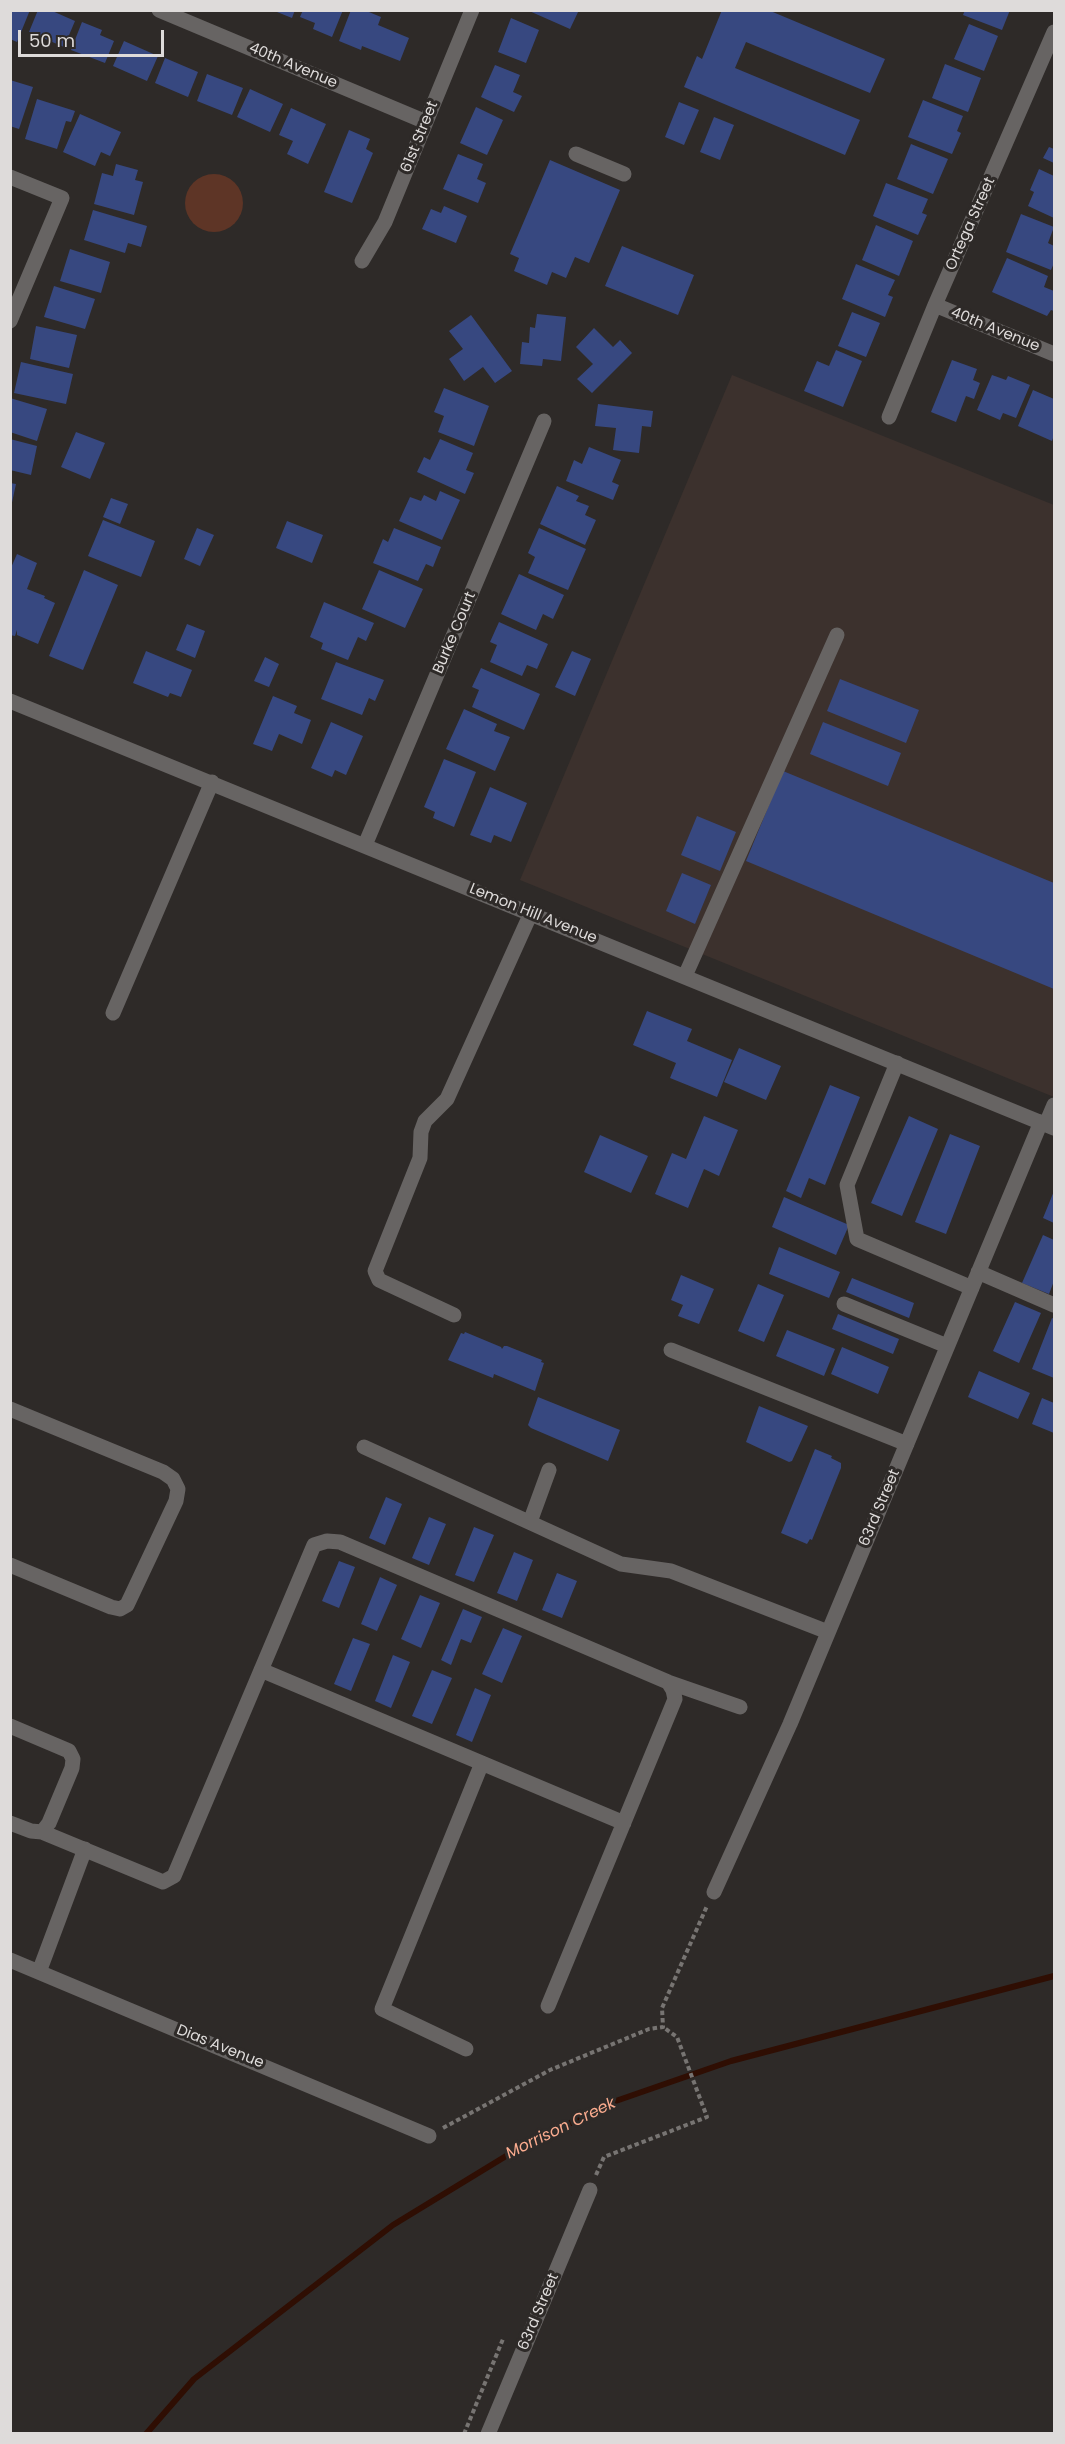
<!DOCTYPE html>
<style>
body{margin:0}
#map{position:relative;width:1065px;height:2444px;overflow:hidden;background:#2e2a28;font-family:Poppins,sans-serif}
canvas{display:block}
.frame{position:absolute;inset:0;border:12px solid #dedbda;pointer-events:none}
.scale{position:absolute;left:18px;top:30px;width:146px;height:27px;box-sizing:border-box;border:3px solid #dedbda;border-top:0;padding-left:8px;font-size:18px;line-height:21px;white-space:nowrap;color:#dedbda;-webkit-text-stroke:4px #2e2a28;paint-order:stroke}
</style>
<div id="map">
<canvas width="1065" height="2444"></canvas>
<div class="frame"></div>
<div class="scale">50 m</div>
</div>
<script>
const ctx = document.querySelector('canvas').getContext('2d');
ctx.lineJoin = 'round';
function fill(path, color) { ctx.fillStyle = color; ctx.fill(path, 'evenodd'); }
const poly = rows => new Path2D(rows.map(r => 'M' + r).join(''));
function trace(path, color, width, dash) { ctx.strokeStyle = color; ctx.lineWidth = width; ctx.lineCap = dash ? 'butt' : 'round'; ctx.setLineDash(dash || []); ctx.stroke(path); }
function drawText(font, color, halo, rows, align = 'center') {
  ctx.font = font + ' Poppins,sans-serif'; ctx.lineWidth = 6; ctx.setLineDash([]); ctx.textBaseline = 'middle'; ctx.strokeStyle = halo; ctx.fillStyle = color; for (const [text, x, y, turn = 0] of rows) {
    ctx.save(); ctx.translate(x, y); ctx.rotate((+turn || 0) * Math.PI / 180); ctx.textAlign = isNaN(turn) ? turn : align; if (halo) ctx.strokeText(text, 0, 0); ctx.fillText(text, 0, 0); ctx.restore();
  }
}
const built = poly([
 [732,375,1054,505,1054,1097,520,880]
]);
const green = poly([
 '185 203a29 29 0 1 1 58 0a29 29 0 1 1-58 0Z'
]);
const stream = poly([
 [146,2434,194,2379,393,2225,511,2153,610,2103,731,2061,1054,1976]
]);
const building = poly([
 [10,10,30,10,17,42,10,39],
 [38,10,50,10,75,21,64,47,29,32],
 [272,10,295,10,292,18],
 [303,10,343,10,332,37,313,29,315,23,300,17],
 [351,10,364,10,381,17,378,25,409,38,400,61,362,46,361,50,339,41],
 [527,10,579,10,570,29],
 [722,10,768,10,885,59,870,93,746,42,735,68,860,120,845,155,684,87,697,56,702,59],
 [965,10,1010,10,1002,30,963,15],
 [511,18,539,30,526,63,498,52],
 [82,22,102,30,100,35,114,41,105,63,71,50],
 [969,24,998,36,984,71,954,59],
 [124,41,158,56,147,81,113,66],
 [165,58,198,72,188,97,155,83],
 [945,64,981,78,968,112,932,98],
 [495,65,520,75,513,92,522,96,514,112,481,97],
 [207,74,243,88,232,115,197,101],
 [10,80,33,87,19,129,10,126],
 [250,89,283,104,270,132,237,117],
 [37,99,75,111,71,122,66,121,57,149,25,139],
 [923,100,963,116,957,131,961,133,952,154,908,137],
 [679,102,699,110,684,145,665,137],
 [476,107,503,120,487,155,460,143],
 [291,108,326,124,308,164,287,154,293,141,279,135],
 [80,114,121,132,110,156,101,152,95,166,63,152],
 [714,117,734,125,720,160,700,152],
 [349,130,370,139,366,149,373,153,352,203,324,192],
 [911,144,948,159,933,194,897,179],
 [1049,147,1054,149,1054,163,1043,158],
 [458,154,483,164,477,179,486,183,478,203,443,189],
 [550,160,620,190,589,263,575,257,566,278,552,272,547,285,514,271,519,258,510,254],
 [116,164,138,170,135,180,143,182,134,215,94,204,102,173,113,176],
 [1039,169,1054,176,1054,218,1028,206,1034,192,1030,190],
 [886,183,928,199,922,213,927,215,918,235,873,216],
 [444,206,467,216,456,243,422,229,431,209,441,213],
 [93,210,147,226,141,247,128,243,125,253,84,240],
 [1021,214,1054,227,1048,243,1054,246,1054,263,1051,270,1006,252],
 [876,225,913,241,899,276,862,260],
 [622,246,694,275,678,315,605,286],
 [70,249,110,262,101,293,60,281],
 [1007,258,1048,276,1044,287,1054,291,1054,311,1051,310,1047,316,992,292],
 [856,264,895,280,888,295,893,297,885,317,842,299],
 [54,286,95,299,85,329,44,317],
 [852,312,880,323,866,357,838,346],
 [537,314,566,317,561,361,543,359,542,366,520,364,522,342,529,343,530,327,535,328],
 [471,315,512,371,495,383,483,367,464,381,449,359,463,349,449,331],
 [36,326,77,335,69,368,30,359],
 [594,328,613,347,620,340,632,353,592,393,577,379,593,364,576,347],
 [836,350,862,361,843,407,804,391,817,361,829,366],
 [952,360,977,369,973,380,980,383,974,399,966,396,956,422,931,412],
 [21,362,73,374,66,404,14,393],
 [992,375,1006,380,1008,376,1030,385,1016,418,1003,413,1000,420,977,410],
 [444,388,489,406,474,446,438,432,444,416,434,412],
 [1033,390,1054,399,1054,435,1052,441,1018,426],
 [10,398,47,409,37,441,10,432],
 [598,404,653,411,651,427,642,426,639,453,613,450,616,428,595,426],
 [76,432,105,443,90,479,61,467],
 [10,439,37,446,31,475,10,470],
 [440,439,473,453,466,470,474,473,465,494,417,472,424,457,430,460],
 [589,447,621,460,612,482,619,485,613,500,566,481,574,460,582,464],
 [10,483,16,484,11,507,10,507],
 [557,486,579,496,576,501,589,506,585,515,596,520,585,545,540,524],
 [440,491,460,500,442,540,399,521,410,497,421,501,424,495,436,501],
 [111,498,128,504,120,524,103,517],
 [103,520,155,541,141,577,88,556],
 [287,521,323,535,312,563,276,548],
 [197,528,214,535,200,566,184,559],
 [394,528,441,547,433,567,426,564,418,581,373,563,383,539,388,542],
 [539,528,586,549,568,590,528,573,535,557,528,553],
 [17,554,37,563,27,589,45,596,44,598,55,603,38,644,17,635,17,630,15,636,10,635,10,570],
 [84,570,118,585,83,670,49,656],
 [379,570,423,589,405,628,362,609],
 [519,574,564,595,553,619,543,614,536,630,501,614],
 [324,602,374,623,366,641,358,637,348,660,321,649,323,643,310,637],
 [499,622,548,644,537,669,527,665,522,676,490,662,497,645,490,642],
 [187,624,205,631,195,658,176,650],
 [146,651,192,670,181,697,170,693,168,697,133,683],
 [572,651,591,659,575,696,555,687],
 [265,657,279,664,269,687,254,681],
 [336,662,384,680,375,701,369,698,362,715,321,699],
 [481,668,540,694,524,730,472,707,479,690,472,687],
 [840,679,919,710,906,743,827,711],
 [273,696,297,706,294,713,311,720,302,744,279,734,272,751,253,744],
 [464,709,497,724,494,731,510,737,495,771,446,749],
 [331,722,363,736,346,775,335,770,332,777,311,768],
 [823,722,901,753,888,786,810,754],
 [444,759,476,772,454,827,433,818,435,812,424,807],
 [783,771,1054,883,1054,989,746,861],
 [490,787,527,803,511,842,494,835,491,843,470,835],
 [697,816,736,832,720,871,681,855],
 [682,873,711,885,695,924,666,911],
 [647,1011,692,1029,687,1041,732,1060,717,1097,670,1078,676,1063,633,1045],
 [739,1048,781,1066,766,1100,724,1082],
 [830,1085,860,1097,825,1185,809,1178,801,1198,786,1191],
 [704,1116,738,1130,719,1176,704,1169,688,1208,655,1194,672,1153,686,1159],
 [909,1116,938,1129,902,1216,871,1203],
 [950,1134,980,1146,946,1234,915,1222],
 [600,1135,648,1156,631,1193,584,1172],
 [1054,1191,1054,1223,1043,1218],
 [784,1197,849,1225,836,1255,772,1227],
 [1043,1235,1054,1240,1054,1281,1049,1294,1022,1283],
 [779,1247,840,1272,829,1298,769,1274],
 [681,1275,714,1289,699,1324,678,1316,683,1305,671,1300],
 [852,1278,914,1303,909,1318,846,1292],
 [758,1284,784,1295,764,1342,738,1331],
 [1015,1302,1041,1313,1019,1363,993,1351],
 [838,1314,899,1339,893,1354,832,1329],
 [1052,1318,1054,1319,1054,1378,1032,1369],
 [787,1330,835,1349,824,1376,776,1356],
 [465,1332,501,1347,502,1349,504,1346,507,1346,542,1360,541,1362,544,1363,535,1391,494,1374,493,1378,448,1360,461,1333,464,1334],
 [842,1347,889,1367,878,1394,831,1374],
 [979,1371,1030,1393,1018,1419,968,1397],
 [538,1397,620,1430,608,1461,531,1428,528,1425],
 [1042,1398,1054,1403,1054,1433,1032,1424],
 [759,1406,808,1426,792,1461,789,1462,746,1442],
 [815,1449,832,1456,831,1458,841,1463,841,1468,812,1540,810,1539,807,1544,781,1533],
 [386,1497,402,1504,385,1545,369,1538],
 [429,1517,446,1524,429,1565,412,1558],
 [474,1527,494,1535,474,1582,455,1575],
 [514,1552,533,1560,517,1601,497,1593],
 [339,1561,355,1567,339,1608,322,1601],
 [557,1573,577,1581,562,1618,542,1610],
 [380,1577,397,1585,377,1631,361,1624],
 [420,1595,440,1603,421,1648,401,1639],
 [463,1609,482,1617,471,1643,461,1639,451,1665,441,1660],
 [503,1628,522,1636,502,1683,482,1674],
 [353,1638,370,1644,351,1691,334,1684],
 [393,1655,410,1662,391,1708,375,1701],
 [432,1670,452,1678,432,1724,412,1716],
 [475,1688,491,1695,472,1742,456,1735]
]);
const path = poly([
 [443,2128,550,2070,649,2029,663,2027,662,2008,707,1906],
 [596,2175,604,2157,707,2117,677,2037,663,2027],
 [464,2434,503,2339]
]);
const minor = poly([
 [159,10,426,122],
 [576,154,624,174],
 [10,177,62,198,10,321],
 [362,261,385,222,472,10],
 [935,305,1054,354],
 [889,417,935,305,1054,32],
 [10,701,1054,1128],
 [365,845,544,421],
 [685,976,837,635],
 [113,1013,212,782],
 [897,1063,847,1185,857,1239,972,1288],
 [1046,1124,1054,1105],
 [978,1272,1054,1305],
 [844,1304,947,1346],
 [454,1315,379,1280,375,1271,420,1158,421,1132,425,1121,447,1099,531,913],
 [671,1350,907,1444],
 [10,1409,163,1472,173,1479,178,1489,176,1501,127,1605,120,1609,111,1607,10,1565],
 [364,1447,621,1564,671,1571,828,1632],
 [530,1522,549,1470],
 [261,1670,624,1823],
 [668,1682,740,1707],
 [10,1726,69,1751,73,1759,72,1768,49,1823,42,1832,31,1831,10,1823],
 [42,1832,163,1882,174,1876,314,1545,327,1541,340,1542,668,1682,673,1690,675,1699,548,2006],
 [714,1892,790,1724,1041,1122],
 [10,1960,429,2136],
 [39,1972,85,1849],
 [466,2049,382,2009,482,1763],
 [488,2434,590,2190]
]);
const streetNames = [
 ["40th Avenue",293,66,23],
 ["61st Street",420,137,-68],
 ["Ortega Street",971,224,-66],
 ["40th Avenue",995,330,22],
 ["Burke Court",455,633,-67],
 ["Lemon Hill Avenue",533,914,22],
 ["63rd Street",880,1508,-67],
 ["Dias Avenue",220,2047,22],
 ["63rd Street",539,2312,-67]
];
const waterNames = [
 ["Morrison Creek",561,2129,-26]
];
fill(built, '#3c312d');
fill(green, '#5e3526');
trace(stream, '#2f0e03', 6);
fill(building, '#374880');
trace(path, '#777472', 4, [4.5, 3]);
trace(minor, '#676463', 15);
drawText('15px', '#dedbda', '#2e2a28', streetNames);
drawText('italic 16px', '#fbac8f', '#2e2a28', waterNames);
</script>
